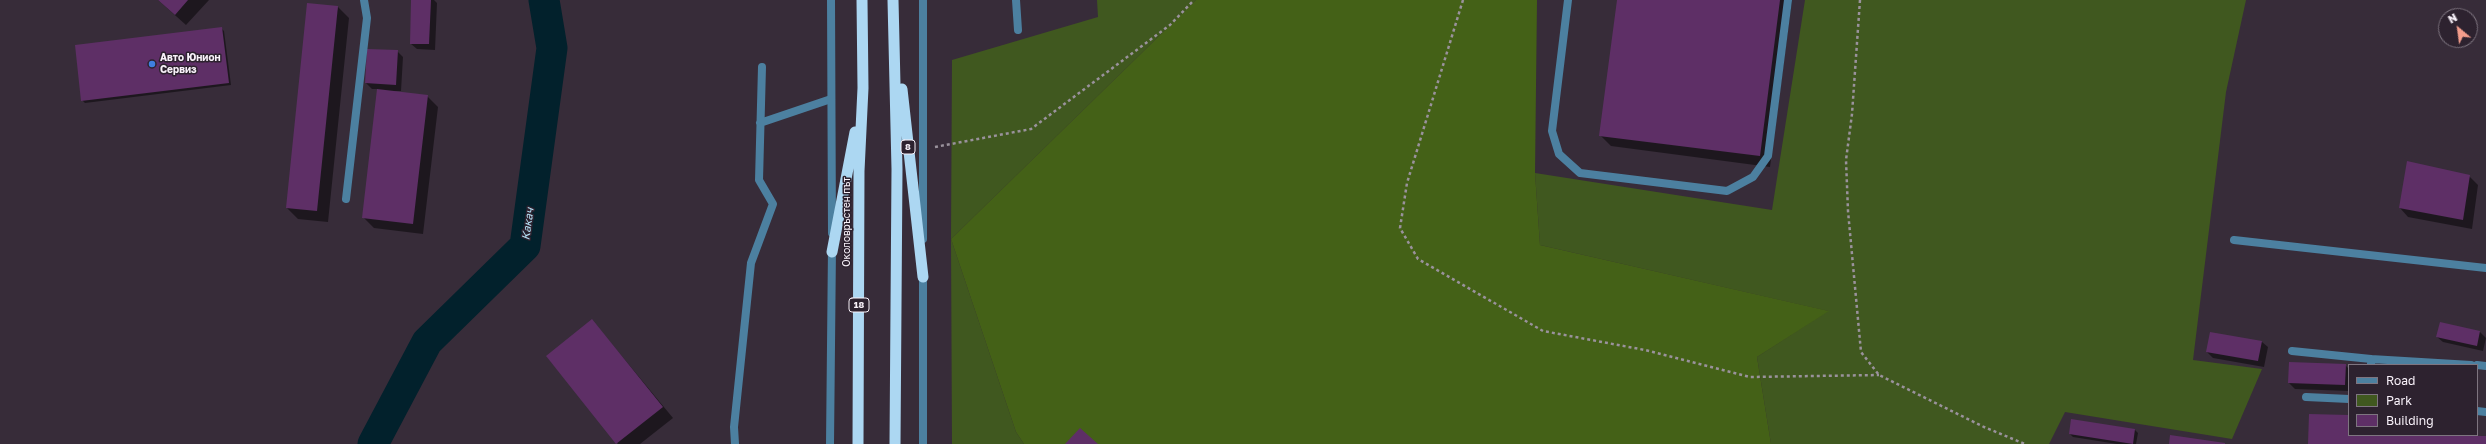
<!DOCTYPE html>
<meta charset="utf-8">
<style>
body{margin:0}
#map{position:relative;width:2486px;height:444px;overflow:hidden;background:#372c39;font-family:"Golos Text",sans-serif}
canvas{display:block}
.legend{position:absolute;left:2348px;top:364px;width:130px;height:72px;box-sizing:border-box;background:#2d222f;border:1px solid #7e7580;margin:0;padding:5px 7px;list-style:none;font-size:12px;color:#f8f1f9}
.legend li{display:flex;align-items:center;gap:8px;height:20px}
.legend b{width:20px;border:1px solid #7e7580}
.north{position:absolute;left:2438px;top:8px;width:40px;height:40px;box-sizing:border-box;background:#2d222f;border:1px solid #7e7580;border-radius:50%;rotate:331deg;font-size:11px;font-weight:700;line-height:16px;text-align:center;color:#f8f1f9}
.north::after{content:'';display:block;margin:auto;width:14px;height:18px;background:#f49d8c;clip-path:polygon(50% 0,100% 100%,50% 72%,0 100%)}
</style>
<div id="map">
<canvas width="2486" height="444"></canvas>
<ul class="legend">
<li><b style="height:5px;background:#4c80a0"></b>Road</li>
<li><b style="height:11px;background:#40581f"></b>Park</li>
<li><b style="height:11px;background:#5e2f66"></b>Building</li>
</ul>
<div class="north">N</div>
</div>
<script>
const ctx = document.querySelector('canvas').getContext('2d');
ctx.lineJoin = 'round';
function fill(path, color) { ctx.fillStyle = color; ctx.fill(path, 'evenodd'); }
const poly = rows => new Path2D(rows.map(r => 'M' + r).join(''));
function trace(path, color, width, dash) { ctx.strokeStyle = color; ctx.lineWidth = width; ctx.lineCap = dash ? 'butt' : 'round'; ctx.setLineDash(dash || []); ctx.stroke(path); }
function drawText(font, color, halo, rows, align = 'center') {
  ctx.font = font + ' "Golos Text",sans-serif'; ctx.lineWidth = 3; ctx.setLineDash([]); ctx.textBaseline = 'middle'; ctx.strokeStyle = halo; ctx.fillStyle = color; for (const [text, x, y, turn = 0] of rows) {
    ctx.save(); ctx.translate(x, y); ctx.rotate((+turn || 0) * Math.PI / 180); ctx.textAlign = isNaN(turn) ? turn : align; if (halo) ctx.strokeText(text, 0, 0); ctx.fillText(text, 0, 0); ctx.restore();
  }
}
const green = poly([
 [1097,0,1196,0,951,239,1016,432,1024,444,952,444,951,239,952,60,1098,17],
 [1805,0,2246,0,2226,92,2193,360,2262,369,2232,439,2065,412,2049,444,1771,444,1757,357,1828,311,1540,245,1535,173,1772,210]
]);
const forest = poly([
 [1196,0,1537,0,1535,173,1540,245,1829,311,1757,357,1771,444,1024,444,1016,432,951,239]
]);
const shadow = poly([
 [158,0,209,0,186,25],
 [412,0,434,0,437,3,435,50,417,49,411,44],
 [1618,0,1792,0,1770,167,1611,146,1600,135],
 [338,7,349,18,328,222,298,219,287,208],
 [221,28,224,31,231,85,85,103,82,100],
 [397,51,403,57,401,91,385,91,427,96,438,107,423,234,374,228,363,217,378,89,372,89,366,83],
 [2469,176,2478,185,2472,229,2408,217,2400,208],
 [592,320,673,418,640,444,618,444,547,357],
 [2480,332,2486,338,2483,351,2443,342,2437,337],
 [2262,342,2268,347,2264,367,2213,358,2207,352],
 [2345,365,2349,369,2349,391,2295,389,2289,383],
 [2349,416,2349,435,2486,437,2486,444,2309,444],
 [2072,421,2135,430,2138,433,2136,444,2117,444,2073,437,2070,434]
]);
const river = poly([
 [373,444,427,342,525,246,552,48,544,0]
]);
const building = poly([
 [158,0,188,0,175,15],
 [411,0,431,0,429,44,410,44],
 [1617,0,1780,0,1760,156,1599,136],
 [307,3,338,6,317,211,286,208],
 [222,27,229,83,81,101,75,45],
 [367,49,398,50,396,85,365,83],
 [377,89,428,95,413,224,362,218],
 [2407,161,2470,175,2463,220,2399,208],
 [592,319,663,407,616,444,546,356],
 [2440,322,2480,331,2477,346,2436,337],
 [2210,332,2262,341,2258,361,2206,352],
 [2289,362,2346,364,2345,385,2288,383],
 [2309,414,2349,415,2349,435,2486,436,2486,444,2308,444],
 [2071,419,2135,429,2133,444,2069,434],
 [1080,428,1098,444,1065,444],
 [2170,435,2225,443,2225,444,2169,444]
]);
const path = poly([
 [1463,0,1407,183,1400,228,1418,259,1543,331,1645,350,1750,377,1879,375],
 [1860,0,1852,114,1846,160,1848,211,1861,352,1879,375,1984,427,2025,444],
 [935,147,1031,129,1170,25,1194,0]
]);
const service = poly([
 [1016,0,1018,30],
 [1568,0,1552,131,1559,154,1580,173,1727,191,1753,177,1768,156,1788,0],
 [760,123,831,99],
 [346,199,367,18,364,0],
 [2292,351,2371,359],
 [2371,365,2371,359,2471,365],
 [2477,365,2486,366],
 [2306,397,2349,399],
 [2477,411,2486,412],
 [735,444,734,427,751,263,773,204,759,180,762,67]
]);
const minor = poly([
 [831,0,832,233],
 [923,0,923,239],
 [2234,240,2486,268],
 [923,273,923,444],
 [830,444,832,247]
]);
const trunk = poly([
 [893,0,897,169,895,444],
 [902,89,923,277],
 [832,252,855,132],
 [858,444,859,171,863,88,862,0]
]);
const markers = [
 [152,64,4,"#3f7fe0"]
];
const shields = [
 [908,147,14],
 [859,305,20]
];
const shieldNames = [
 ["8",908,147],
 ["18",859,305]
];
const poiNames = [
 ["Авто Юнион",160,58],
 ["Сервиз",160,70]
];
const streetNames = [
 ["Околовръстен път",847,222,-90]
];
const waterNames = [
 ["Какач",528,224,-82]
];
fill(green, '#40581f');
fill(forest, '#446117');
fill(shadow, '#0007');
trace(river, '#02212c', 31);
fill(building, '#5e2f66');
trace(path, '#9a929c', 2.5, [3, 3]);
trace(service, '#4c80a0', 8);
trace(minor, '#4c80a0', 8);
trace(trunk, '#acd7f2', 11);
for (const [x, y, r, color] of markers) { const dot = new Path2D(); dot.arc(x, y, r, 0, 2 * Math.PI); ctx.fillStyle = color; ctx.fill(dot); trace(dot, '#2d222f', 1.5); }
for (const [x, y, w] of shields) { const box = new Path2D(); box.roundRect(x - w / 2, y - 7, w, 14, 3); ctx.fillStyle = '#2d222f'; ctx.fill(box); trace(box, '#f8f1f9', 1); }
drawText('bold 9px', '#f8f1f9', null, shieldNames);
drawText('bold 10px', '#f8f1f9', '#2d222f', poiNames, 'left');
drawText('10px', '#f8f1f9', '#2d222f', streetNames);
drawText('italic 11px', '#b5e2f6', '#2d222f', waterNames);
</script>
